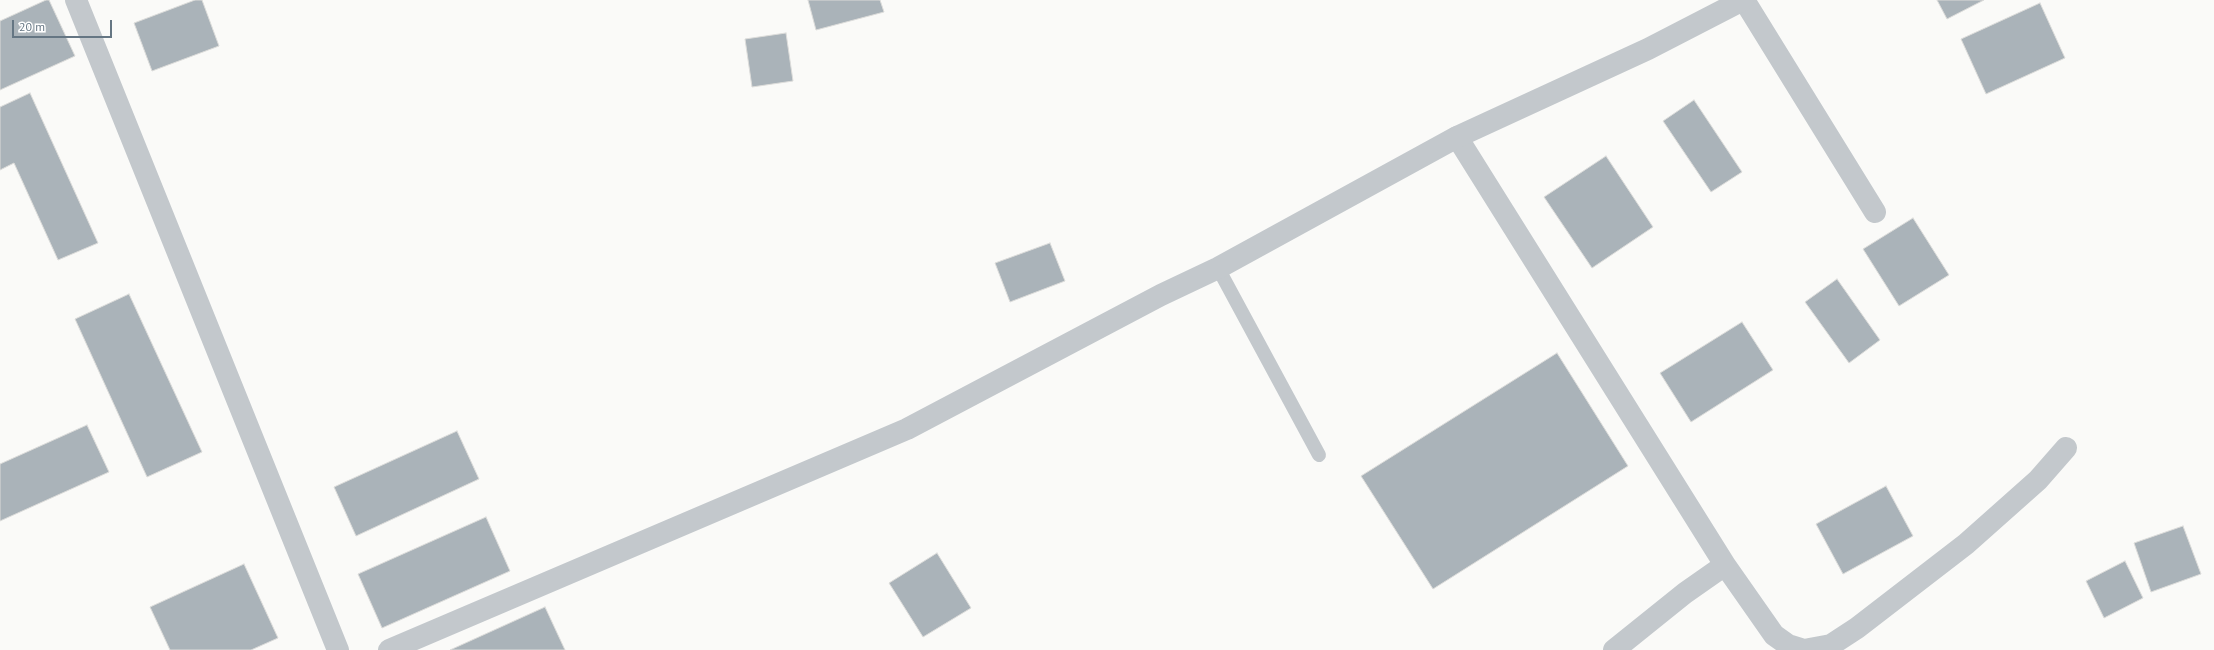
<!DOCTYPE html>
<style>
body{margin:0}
#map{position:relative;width:2214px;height:650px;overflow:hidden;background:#fafaf8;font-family:"PT Sans",sans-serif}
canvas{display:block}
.scale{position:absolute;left:12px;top:20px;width:100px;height:18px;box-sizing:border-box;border:2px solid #657683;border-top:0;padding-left:5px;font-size:12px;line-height:14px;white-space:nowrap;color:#657683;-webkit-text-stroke:3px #fff;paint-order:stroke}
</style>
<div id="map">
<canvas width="2214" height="650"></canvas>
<div class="scale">20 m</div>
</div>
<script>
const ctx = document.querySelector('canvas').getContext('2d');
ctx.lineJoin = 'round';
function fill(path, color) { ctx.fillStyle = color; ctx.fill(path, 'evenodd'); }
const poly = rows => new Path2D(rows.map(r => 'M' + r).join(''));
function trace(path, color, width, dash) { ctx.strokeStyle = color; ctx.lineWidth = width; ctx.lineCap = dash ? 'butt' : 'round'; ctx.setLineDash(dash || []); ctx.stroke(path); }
const building = poly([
 [46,0,49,0,75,56,0,90,0,21,46,0],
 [195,0,202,0,219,46,152,71,134,23,195,0],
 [808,0,880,0,884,12,816,30,808,0],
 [1937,0,1984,0,1947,19,1937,0],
 [2040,3,2065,58,1986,94,1961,39,2040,3],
 [786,33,793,81,752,87,745,39,786,33],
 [30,93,98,243,58,260,14,163,0,170,0,107,30,93],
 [1694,100,1742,172,1711,192,1663,121,1694,100],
 [1606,156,1653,227,1592,268,1544,197,1606,156],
 [1913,218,1949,275,1899,306,1863,249,1913,218],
 [1050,243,1065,281,1010,302,995,263,1050,243],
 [1837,279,1880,340,1849,363,1805,302,1837,279],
 [129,294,202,452,147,477,75,319,129,294],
 [1742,322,1773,370,1691,422,1660,373,1742,322],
 [1557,353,1628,466,1433,589,1361,476,1557,353],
 [87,425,109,472,0,521,0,464,87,425],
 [457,431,479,479,356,536,334,487,457,431],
 [1886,486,1913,536,1843,574,1816,524,1886,486],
 [486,517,510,571,382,628,358,574,486,517],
 [2183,526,2201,574,2151,592,2134,543,2183,526],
 [937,553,971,608,923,637,889,583,937,553],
 [2125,561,2143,598,2104,618,2086,581,2125,561],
 [244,564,278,638,251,650,170,650,150,607,244,564],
 [545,607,565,650,450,650,545,607]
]);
const service = poly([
 [1218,268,1319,455]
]);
const minor = poly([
 [1744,0,1875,212],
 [1457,137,1725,565,1774,635,1788,645,1804,650,1831,645,1857,628,1966,544,2038,480,2066,448],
 [1614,650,1685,593,1725,565]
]);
const tertiary = poly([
 [76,0,338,650],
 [389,650,907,429,1161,295,1218,268,1457,137,1648,49,1743,0]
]);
fill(building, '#aab3b9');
trace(building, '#dcdcda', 1);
trace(service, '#c3c8cc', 14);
trace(minor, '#c3c8cc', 22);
trace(tertiary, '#c3c8cc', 22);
</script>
